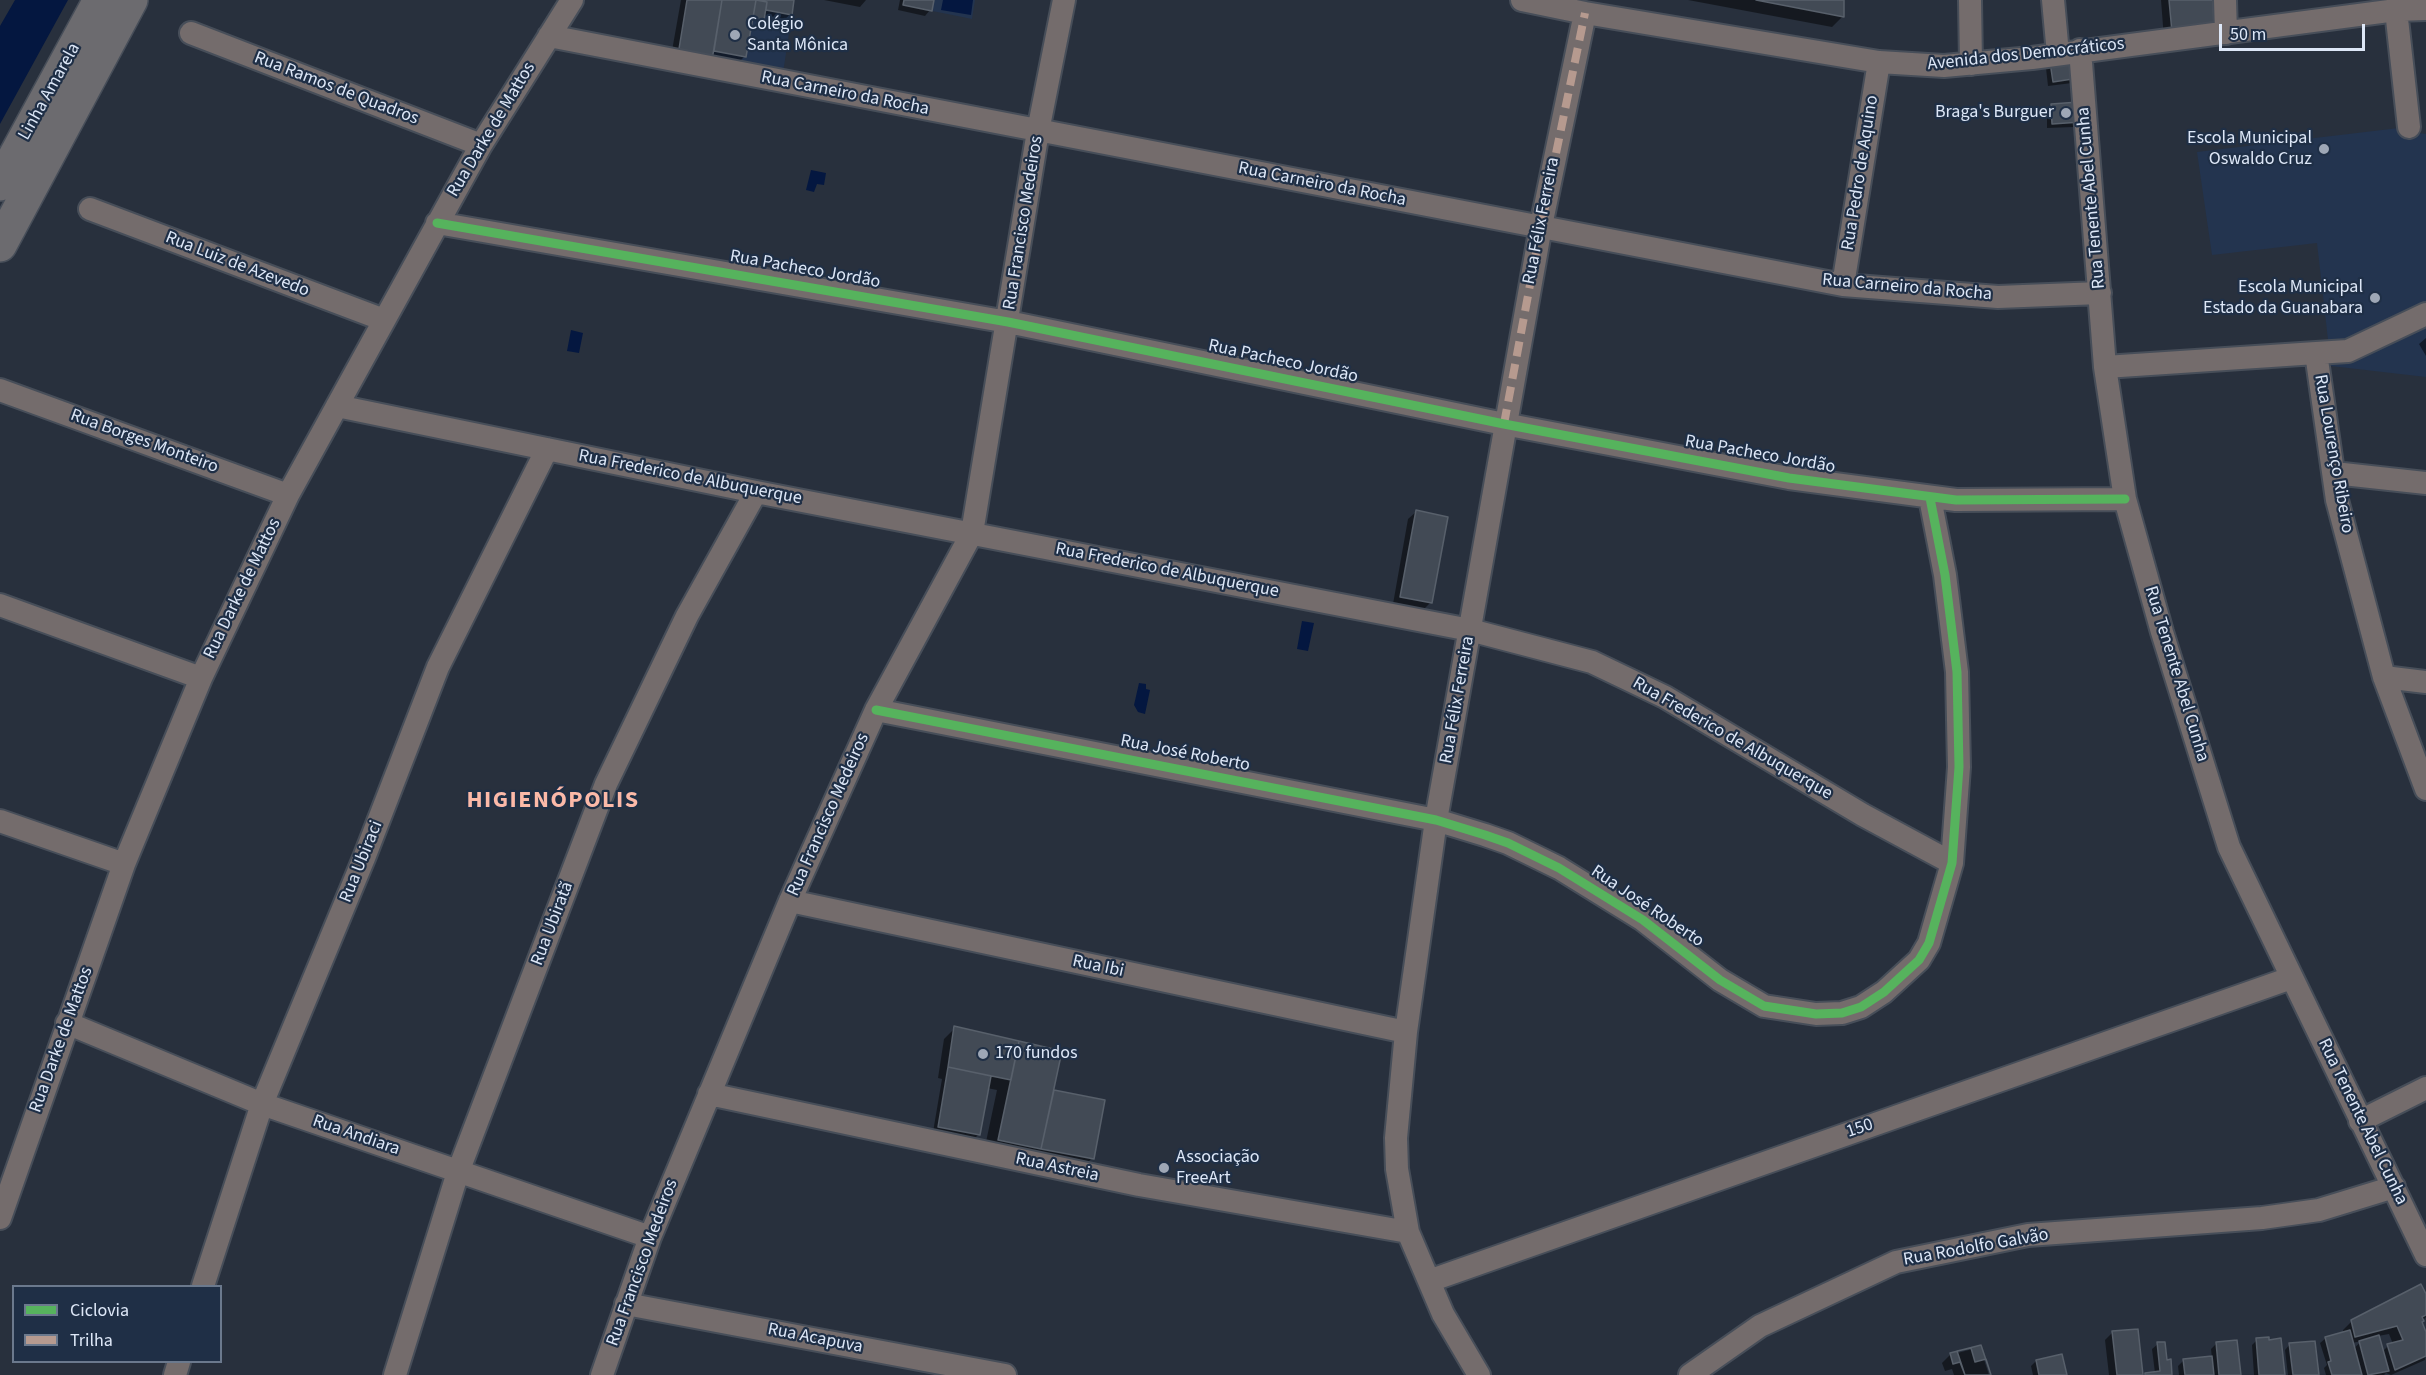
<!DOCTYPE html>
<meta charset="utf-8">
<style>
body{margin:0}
#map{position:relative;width:2426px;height:1375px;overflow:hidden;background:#28303d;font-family:"Source Sans 3",sans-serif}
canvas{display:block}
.legend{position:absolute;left:12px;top:1285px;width:210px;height:78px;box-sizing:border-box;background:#1f2f46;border:2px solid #6b798d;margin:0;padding:8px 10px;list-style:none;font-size:18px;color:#dde7f7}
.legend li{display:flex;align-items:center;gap:12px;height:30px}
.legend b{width:30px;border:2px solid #6b798d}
.scale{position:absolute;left:2219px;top:24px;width:146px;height:27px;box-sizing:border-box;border:3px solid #dde7f7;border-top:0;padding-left:8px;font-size:18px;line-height:21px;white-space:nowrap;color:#dde7f7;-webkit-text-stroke:4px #1f2f46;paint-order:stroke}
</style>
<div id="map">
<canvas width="2426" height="1375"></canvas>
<ul class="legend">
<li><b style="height:8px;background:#56b35d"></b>Ciclovia</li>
<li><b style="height:8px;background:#b69a8f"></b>Trilha</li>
</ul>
<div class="scale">50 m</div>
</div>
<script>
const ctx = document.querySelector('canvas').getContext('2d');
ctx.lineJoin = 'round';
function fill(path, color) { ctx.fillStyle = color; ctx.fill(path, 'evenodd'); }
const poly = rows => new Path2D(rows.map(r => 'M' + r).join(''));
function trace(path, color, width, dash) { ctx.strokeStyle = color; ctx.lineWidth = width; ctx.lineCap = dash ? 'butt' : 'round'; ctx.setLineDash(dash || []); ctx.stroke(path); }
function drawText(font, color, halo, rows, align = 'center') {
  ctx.font = font + ' "Source Sans 3",sans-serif'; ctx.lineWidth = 4.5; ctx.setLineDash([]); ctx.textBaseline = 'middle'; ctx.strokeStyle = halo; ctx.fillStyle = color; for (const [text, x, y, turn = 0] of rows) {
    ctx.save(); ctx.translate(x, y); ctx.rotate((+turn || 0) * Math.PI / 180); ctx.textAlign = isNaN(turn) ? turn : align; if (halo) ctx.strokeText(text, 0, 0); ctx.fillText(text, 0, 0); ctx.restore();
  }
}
const built = poly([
 [687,0,794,0,783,73,678,55],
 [904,0,975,0,972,19,903,5],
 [2408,47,2419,133,2426,134,2426,377,2331,366,2317,243,2212,255,2197,152,2399,128]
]);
const water = poly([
 [15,0,68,0,0,124,0,26],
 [943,0,973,0,971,15,941,10],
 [811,170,826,173,824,185,817,184,814,192,806,190],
 [571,330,583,333,579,353,567,351],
 [1302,621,1314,623,1308,651,1297,649],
 [1139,683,1146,684,1146,689,1150,690,1145,714,1138,712,1134,705]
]);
const shadow = poly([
 [681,0,793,0,791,14,785,19,763,15,761,22,751,20,745,56,737,64,670,62],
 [824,0,866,0,860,7],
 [900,0,932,0,930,10,925,16,898,10],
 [1688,0,1842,0,1843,16,1832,27],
 [2161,0,2212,0,2164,39],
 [2051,63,2077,78,2072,83,2048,86,2046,68],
 [2052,106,2079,122,2074,127,2047,128,2047,111],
 [2426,338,2426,356,2419,344],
 [1417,511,1431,602,1423,610,1393,604,1408,519],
 [955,1028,1052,1091,1103,1101,1092,1158,1087,1163,983,1156,997,1090,987,1088,978,1135,973,1140,933,1132,942,1079,938,1078,944,1039],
 [2426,1298,2426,1317,2420,1323,2426,1336,2425,1360,2391,1375,2386,1373,2384,1375,2326,1375,2324,1368,2327,1365,2320,1343,2326,1338,2344,1333,2343,1330,2352,1321],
 [2389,1334,2393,1344,2388,1346,2382,1352,2378,1336],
 [2362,1341,2354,1348,2352,1343],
 [2113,1332,2142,1375,2109,1375,2105,1340],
 [2257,1340,2283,1375,2254,1375,2252,1345],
 [2158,1344,2166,1361,2171,1375,2145,1375,2155,1373,2152,1349],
 [2216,1344,2239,1375,2179,1375,2178,1366,2184,1360,2212,1358,2211,1349],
 [2290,1344,2318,1375,2288,1375,2285,1350],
 [1980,1347,1989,1375,1954,1375,1952,1369,1945,1371,1942,1363,1950,1355],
 [2036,1361,2065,1375,2033,1375,2031,1366]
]);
const building = poly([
 [687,0,722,0,712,60,678,55,687,0],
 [722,0,756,0,746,57,714,51,722,0],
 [756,0,767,2,764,20,753,18,756,0],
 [759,0,794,0,792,15,766,10,767,2,759,0],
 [904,0,934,0,932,11,903,5,904,0],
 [1756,0,1844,0,1844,17,1756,0],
 [2169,0,2213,0,2214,27,2172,32,2169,0],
 [2076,58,2079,78,2053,82,2050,62,2076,58],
 [2079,102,2081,122,2052,124,2051,104,2079,102],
 [1416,510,1448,517,1432,603,1400,597,1416,510],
 [954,1026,1019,1041,1011,1080,948,1067,954,1026],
 [1019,1041,1062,1051,1041,1149,998,1140,1019,1041],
 [948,1067,991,1076,980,1135,938,1127,948,1067],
 [1054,1090,1105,1100,1094,1159,1041,1149,1054,1090],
 [2421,1284,2426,1294,2426,1315,2422,1317,2424,1321,2422,1322,2426,1332,2426,1356,2395,1370,2387,1344,2403,1340,2397,1326,2355,1337,2351,1320,2421,1284],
 [2138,1329,2143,1375,2117,1375,2112,1331,2138,1329],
 [2350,1330,2362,1375,2332,1375,2328,1362,2331,1361,2325,1337,2350,1330],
 [2379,1335,2389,1371,2368,1375,2359,1341,2379,1335],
 [2269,1337,2269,1340,2281,1338,2285,1375,2259,1375,2256,1338,2269,1337],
 [2237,1340,2241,1375,2219,1375,2216,1342,2237,1340],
 [2315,1341,2319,1375,2293,1375,2289,1343,2315,1341],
 [2157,1342,2165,1342,2167,1360,2171,1359,2172,1375,2145,1375,2145,1373,2160,1371,2157,1342],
 [1981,1345,1991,1375,1965,1375,1960,1362,1953,1364,1950,1353,1981,1345],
 [1971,1348,1975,1362,1986,1359,1991,1375,1965,1375,1957,1351,1971,1348],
 [2062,1354,2067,1375,2039,1375,2036,1360,2062,1354],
 [2212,1356,2214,1375,2185,1375,2183,1359,2212,1356]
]);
const minor = poly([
 [1522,0,1585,13,1879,62,1944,66,2032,58,2396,10,2426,9],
 [1970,0,1971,64],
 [2053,0,2058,54],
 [2225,0,2226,33],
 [2396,10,2409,127],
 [191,33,481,145],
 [549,36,1843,285,1998,297,2100,293],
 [2080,50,2105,367,2125,499,2162,632,2229,847,2426,1255],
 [90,209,384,320],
 [437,223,1008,322,1504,424,1789,478,1956,500,2125,499],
 [1843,285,1879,62],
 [2316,353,2348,351,2426,314],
 [2105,367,2316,353,2337,500,2384,677,2426,789],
 [0,390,288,495],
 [337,406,756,492,1470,630,1592,662,1665,697,1863,815,1952,863],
 [2334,473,2426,483],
 [0,605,201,678],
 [2384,677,2426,682],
 [876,710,1436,820,1485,835,1508,843,1559,868,1643,920,1720,980,1764,1006,1816,1014,1842,1013,1861,1007,1884,992,1919,960,1929,943,1952,863,1959,767,1957,672,1945,575,1930,498],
 [0,821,124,864],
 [790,901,1406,1032],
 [67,1023,262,1104,650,1237],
 [709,1094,1139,1185,1408,1232],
 [2360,1121,2426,1088],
 [0,1218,124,864,201,678,288,495,337,406,481,145,572,0],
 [1429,1281,2291,978],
 [203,1286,262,1104,364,858,438,667,547,449],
 [626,1304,1005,1375],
 [175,1375,179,1362],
 [395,1375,458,1172,606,784,687,616,756,492],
 [602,1375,650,1237,790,901,876,710,972,533,1038,131,1064,0],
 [1479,1375,1443,1314,1408,1232,1397,1169,1396,1138,1406,1032,1436,820,1541,226,1585,13],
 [1690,1375,1760,1326,1896,1262,2028,1235,2262,1218,2319,1210,2394,1187]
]);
const highway = poly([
 [0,184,100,0],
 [0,245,131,0]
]);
const quiet = poly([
 [1504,424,1541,226,1585,13]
]);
const cycleway = poly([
 [437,223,1008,322,1504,424,1789,478,1956,500,2125,499],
 [876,710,1436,820,1485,835,1508,843,1559,868,1643,920,1720,980,1764,1006,1816,1014,1842,1013,1861,1007,1884,992,1919,960,1929,943,1952,863,1959,767,1957,672,1945,575,1930,498]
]);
const markers = [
 [735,35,6,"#9ea7b6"],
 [2066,113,6,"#9ea7b6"],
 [2324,149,6,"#9ea7b6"],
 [2375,298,6,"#9ea7b6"],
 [983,1054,6,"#9ea7b6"],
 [1164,1168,6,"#9ea7b6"]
];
const poiNames = [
 ["Colégio",747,25],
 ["Santa Mônica",747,46],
 ["Braga's Burguer",2054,113,"right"],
 ["Escola Municipal",2312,139,"right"],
 ["Oswaldo Cruz",2312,160,"right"],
 ["Escola Municipal",2363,288,"right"],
 ["Estado da Guanabara",2363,309,"right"],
 ["170 fundos",995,1054],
 ["Associação",1176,1158],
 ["FreeArt",1176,1179]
];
const streetNames = [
 ["Avenida dos Democráticos",2026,55,-6],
 ["Rua Ramos de Quadros",336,89,21],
 ["Linha Amarela",50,92,-61],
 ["Rua Carneiro da Rocha",845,94,11],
 ["Rua Darke de Mattos",492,130,-59],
 ["Rua Pedro de Aquino",1861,173,-81],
 ["Rua Carneiro da Rocha",1322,185,11],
 ["Rua Tenente Abel Cunha",2092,198,-95],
 ["Rua Félix Ferreira",1542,221,-79],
 ["Rua Francisco Medeiros",1024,223,-81],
 ["Rua Luiz de Azevedo",237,265,21],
 ["Rua Pacheco Jordão",805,270,10],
 ["Rua Carneiro da Rocha",1907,288,5],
 ["Rua Pacheco Jordão",1283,362,12],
 ["Rua Borges Monteiro",144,442,20],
 ["Rua Lourenço Ribeiro",2333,454,80],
 ["Rua Pacheco Jordão",1760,455,10],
 ["Rua Frederico de Albuquerque",690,478,11],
 ["Rua Frederico de Albuquerque",1167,571,11],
 ["Rua Darke de Mattos",243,589,-64],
 ["Rua Tenente Abel Cunha",2176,674,73],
 ["Rua Félix Ferreira",1458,700,-80],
 ["Rua Frederico de Albuquerque",1732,739,30],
 ["Rua José Roberto",1185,754,11],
 ["Rua Francisco Medeiros",829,815,-66],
 ["Rua Ubiraci",362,862,-68],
 ["Rua José Roberto",1647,907,34],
 ["Rua Ubiratã",553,924,-69],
 ["Rua Ibi",1098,967,12],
 ["Rua Darke de Mattos",62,1040,-70],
 ["Rua Tenente Abel Cunha",2362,1122,64],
 ["150",1860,1129,-19],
 ["Rua Andiara",356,1136,19],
 ["Rua Astreia",1057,1168,12],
 ["Rua Rodolfo Galvão",1976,1248,-10],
 ["Rua Francisco Medeiros",643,1263,-70],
 ["Rua Acapuva",815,1339,11]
];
const districtNames = [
 ["HIGIENÓPOLIS",553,802]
];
fill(built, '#23344f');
fill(water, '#041740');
fill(shadow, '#0007');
fill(building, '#424a55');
trace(building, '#58606b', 1.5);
trace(minor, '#474e59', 26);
trace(highway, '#474e59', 36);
trace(minor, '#746c6c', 22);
trace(highway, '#6c6b6f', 33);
trace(quiet, '#b69a8f', 8, [15, 8]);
trace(cycleway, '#56b35d', 9);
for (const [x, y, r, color] of markers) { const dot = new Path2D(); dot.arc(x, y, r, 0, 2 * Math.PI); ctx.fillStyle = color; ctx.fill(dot); trace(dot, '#1f2f46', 2); }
drawText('18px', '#dde7f7', '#1f2f46', poiNames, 'left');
drawText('18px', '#dde7f7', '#1f2f46', streetNames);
ctx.letterSpacing = '1.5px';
drawText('bold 24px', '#fbb9a8', '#1f2f46', districtNames);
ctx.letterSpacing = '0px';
</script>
